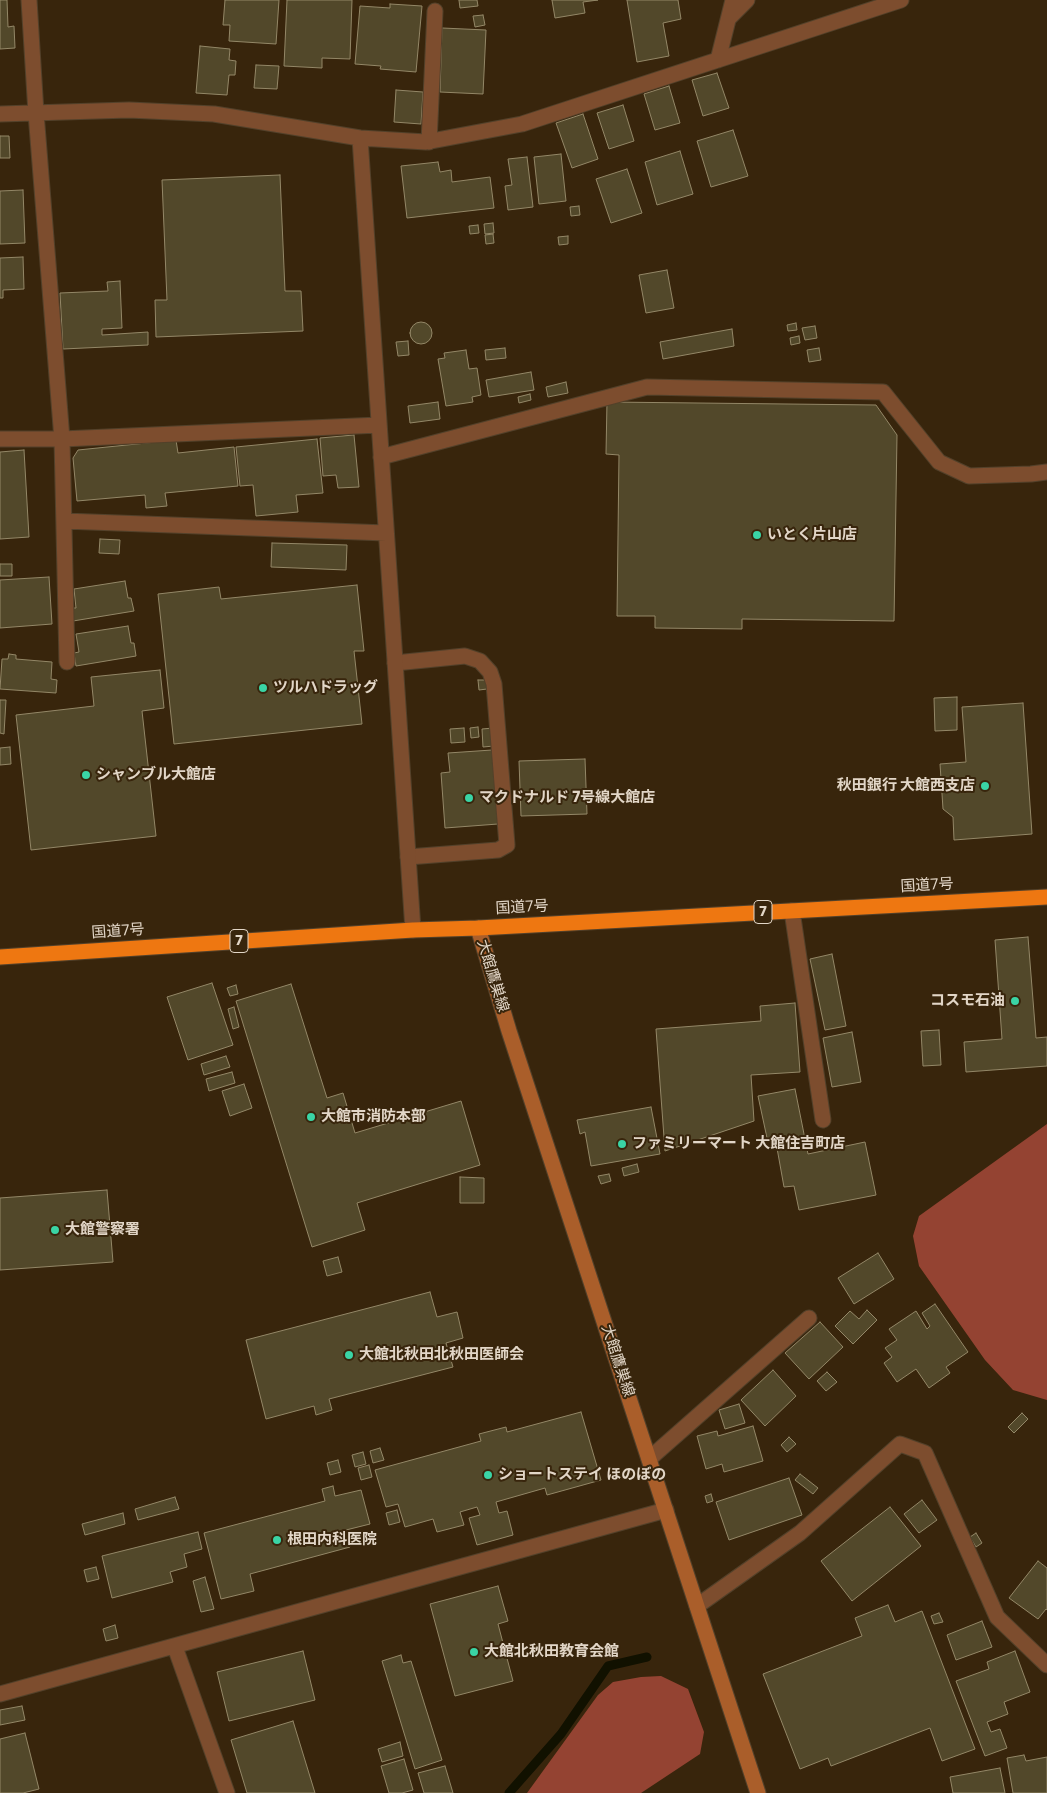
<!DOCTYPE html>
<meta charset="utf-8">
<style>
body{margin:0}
canvas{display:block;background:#38250c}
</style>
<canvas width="1047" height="1793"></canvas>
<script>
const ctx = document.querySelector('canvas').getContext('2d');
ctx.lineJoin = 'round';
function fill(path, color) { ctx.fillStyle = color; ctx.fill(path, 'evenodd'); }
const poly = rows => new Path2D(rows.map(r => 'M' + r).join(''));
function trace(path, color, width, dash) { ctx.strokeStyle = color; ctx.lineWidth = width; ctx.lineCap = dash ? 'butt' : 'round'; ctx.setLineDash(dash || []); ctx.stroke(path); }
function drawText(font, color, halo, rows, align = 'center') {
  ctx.font = font + ' Poppins,"Noto Sans JP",sans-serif'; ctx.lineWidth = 4; ctx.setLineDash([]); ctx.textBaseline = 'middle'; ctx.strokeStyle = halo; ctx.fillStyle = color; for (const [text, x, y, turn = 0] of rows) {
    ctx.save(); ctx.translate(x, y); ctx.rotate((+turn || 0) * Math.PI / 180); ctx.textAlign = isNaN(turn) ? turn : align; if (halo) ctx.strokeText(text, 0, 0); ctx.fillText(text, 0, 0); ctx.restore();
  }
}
const forest = poly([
 [1047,1124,1047,1400,1013,1390,985,1360,919,1266,913,1236,919,1216],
 [661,1676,688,1689,704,1732,700,1754,641,1793,527,1793,598,1695,613,1682,641,1677]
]);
const stream = poly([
 [509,1793,561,1734,608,1666,647,1657]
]);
const building = poly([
 [0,0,7,0,8,27,14,26,15,48,0,49,0,0],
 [225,0,279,0,276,44,229,41,230,25,223,25,225,0],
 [287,0,352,0,350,59,322,58,322,68,284,66,287,0],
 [459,0,477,0,478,6,460,8,459,0],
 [552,0,598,0,583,2,585,13,555,18,552,0],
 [627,0,678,0,681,19,663,23,669,56,637,62,627,0],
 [390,4,422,6,416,72,380,69,381,66,355,64,360,6,390,8,390,4],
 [483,15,485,25,475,27,473,16,483,15],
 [442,28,486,30,483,94,440,92,442,28],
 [200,46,230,49,229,60,236,61,235,75,229,75,227,95,196,93,200,46],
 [256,65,279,66,277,89,254,88,256,65],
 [717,73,729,108,703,116,692,80,717,73],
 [669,86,680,123,655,130,644,94,669,86],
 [396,90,423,92,421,124,394,122,396,90],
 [623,105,634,141,609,149,597,113,623,105],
 [583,114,598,159,572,168,556,123,583,114],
 [733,130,748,176,711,187,697,141,733,130],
 [0,136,9,136,10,158,0,158,0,136],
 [680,151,693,194,657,205,645,162,680,151],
 [561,154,566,201,539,204,534,157,561,154],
 [527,157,533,207,508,210,505,186,512,185,508,159,527,157],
 [438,162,440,172,451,170,452,182,490,177,494,208,407,218,401,166,438,162],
 [627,169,642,213,611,223,596,179,627,169],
 [280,175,285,291,301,291,303,331,156,337,155,300,167,300,162,180,280,175],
 [23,190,25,243,0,244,0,191,23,190],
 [579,206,580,215,571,216,570,207,579,206],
 [493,223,494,233,485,234,484,224,493,223],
 [478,225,479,233,470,234,469,226,478,225],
 [493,234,494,243,486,244,485,235,493,234],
 [568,236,568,244,559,245,558,237,568,236],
 [23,257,24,289,3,290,3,298,0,298,0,258,23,257],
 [667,270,674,308,646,313,639,275,667,270],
 [120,281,122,328,102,329,102,335,148,332,148,345,63,349,60,293,108,291,107,282,120,281],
 '410 333a11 11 0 1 1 22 0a11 11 0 1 1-22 0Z',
 [796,323,797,330,788,331,787,325,796,323],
 [815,326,817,338,805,340,802,328,815,326],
 [732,329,734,346,663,359,660,342,732,329],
 [799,336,800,343,791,345,790,338,799,336],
 [408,341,409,355,398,356,396,342,408,341],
 [505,348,506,358,486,360,485,350,505,348],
 [819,348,821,360,809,362,807,350,819,348],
 [466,350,469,369,477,368,481,395,472,397,473,402,446,406,438,359,445,358,444,353,466,350],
 [531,372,534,390,489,397,486,380,531,372],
 [566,382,568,393,548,397,546,387,566,382],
 [530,394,531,400,519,403,518,397,530,394],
 [438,402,440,419,410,423,408,406,438,402],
 [607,402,876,405,897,435,894,621,742,619,742,629,655,628,655,616,617,616,619,455,606,454,607,402],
 [354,435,359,487,338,488,336,475,323,476,320,438,354,435],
 [317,439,323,493,296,495,298,512,256,516,253,485,240,486,236,447,317,439],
 [176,440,178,453,234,447,238,486,165,493,167,506,146,508,145,495,77,501,73,458,78,450,176,440],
 [24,450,29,537,0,539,0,452,24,450],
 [100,539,120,540,119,554,99,553,100,539],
 [272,543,347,545,346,570,271,567,272,543],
 [0,564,12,564,12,576,0,576,0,564],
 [49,577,52,624,0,628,0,580,49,577],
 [125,581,128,598,131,598,134,611,73,621,71,608,76,608,74,589,125,581],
 [357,585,364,651,354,651,362,724,174,744,158,594,219,587,221,599,357,585],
 [128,626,131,643,134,643,136,656,76,666,74,653,79,652,76,634,128,626],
 [9,654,16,655,16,659,52,662,51,679,57,680,56,693,0,689,2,659,8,659,9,654],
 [160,670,164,708,142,711,156,836,31,850,16,715,94,706,91,677,160,670],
 [478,680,486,680,487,689,479,690,478,680],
 [957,697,957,730,935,731,934,698,957,697],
 [0,700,6,700,4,734,0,733,0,700],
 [1023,703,1032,834,954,840,953,817,943,809,940,764,966,762,962,707,1023,703],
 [478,727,479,737,471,738,470,728,478,727],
 [464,728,465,742,451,743,450,729,464,728],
 [493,728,494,746,483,747,482,729,493,728],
 [10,747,11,764,0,765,0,748,10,747],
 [492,750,498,824,445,828,441,773,450,772,448,753,492,750],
 [585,759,587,814,521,816,519,761,585,759],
 [1028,937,1036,1038,1047,1037,1047,1066,966,1072,964,1042,1002,1039,995,940,1028,937],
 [832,954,846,1026,825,1030,810,959,832,954],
 [212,983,233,1045,188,1060,167,997,212,983],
 [291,984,327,1098,343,1093,355,1133,461,1101,480,1165,357,1203,365,1230,312,1247,236,1001,291,984],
 [236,985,238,994,230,996,227,988,236,985],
 [795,1003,800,1072,751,1075,754,1121,665,1151,656,1029,761,1021,760,1006,795,1003],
 [234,1007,239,1027,233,1029,228,1009,234,1007],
 [939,1030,941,1065,923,1066,921,1031,939,1030],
 [852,1032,861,1082,832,1087,823,1038,852,1032],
 [226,1056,230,1067,204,1075,201,1064,226,1056],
 [232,1072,235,1083,209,1091,206,1079,232,1072],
 [244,1084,252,1108,230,1116,222,1091,244,1084],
 [795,1089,808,1154,865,1142,876,1195,799,1210,794,1186,784,1187,775,1137,767,1138,758,1096,795,1089],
 [651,1107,660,1154,591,1166,585,1132,580,1134,577,1120,651,1107],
 [637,1164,639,1172,624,1176,622,1168,637,1164],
 [609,1174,611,1181,601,1184,598,1176,609,1174],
 [460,1177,484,1178,484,1203,460,1203,460,1177],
 [107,1190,113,1262,0,1270,0,1198,107,1190],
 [878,1253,894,1279,854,1304,838,1278,878,1253],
 [338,1257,342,1272,327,1276,323,1261,338,1257],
 [430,1292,437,1317,457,1312,463,1338,446,1343,453,1367,329,1399,332,1410,316,1415,314,1406,266,1419,246,1340,430,1292],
 [935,1304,968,1352,946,1367,950,1373,929,1388,916,1369,897,1382,884,1363,892,1357,885,1348,897,1340,889,1329,916,1311,927,1329,930,1326,922,1313,935,1304],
 [867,1310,877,1320,853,1344,835,1326,850,1311,859,1319,867,1310],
 [820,1322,843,1347,809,1379,785,1353,820,1322],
 [773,1370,796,1396,765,1426,741,1400,773,1370],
 [827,1372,837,1382,826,1391,817,1381,827,1372],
 [739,1404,745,1423,725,1429,719,1410,739,1404],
 [581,1412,601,1480,547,1495,545,1488,496,1502,499,1513,507,1511,513,1535,477,1545,469,1518,480,1515,477,1507,460,1512,464,1525,437,1532,433,1519,405,1527,398,1504,386,1507,375,1470,481,1441,479,1434,506,1427,507,1432,581,1412],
 [1022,1413,1028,1419,1014,1433,1008,1427,1022,1413],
 [753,1426,763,1461,724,1472,722,1464,706,1469,697,1436,717,1431,718,1436,753,1426],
 [789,1437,796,1444,787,1452,781,1445,789,1437],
 [380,1448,384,1460,373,1463,370,1451,380,1448],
 [363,1452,366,1464,355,1467,352,1455,363,1452],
 [338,1460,341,1472,330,1475,327,1463,338,1460],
 [369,1465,372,1477,361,1480,358,1468,369,1465],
 [800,1474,818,1488,813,1494,795,1480,800,1474],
 [789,1478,802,1515,729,1540,716,1502,789,1478],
 [333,1486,335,1496,361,1490,370,1524,346,1530,350,1547,250,1574,254,1591,221,1599,204,1533,325,1501,322,1489,333,1486],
 [711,1494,713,1501,707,1503,705,1496,711,1494],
 [175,1497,179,1509,138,1520,135,1509,175,1497],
 [922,1500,937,1520,919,1533,904,1514,922,1500],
 [890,1507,921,1546,852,1601,821,1561,890,1507],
 [397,1510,400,1522,389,1525,386,1513,397,1510],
 [123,1513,125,1524,85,1535,82,1524,123,1513],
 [198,1532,202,1549,184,1554,187,1567,170,1572,173,1582,112,1598,102,1556,198,1532],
 [976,1533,982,1543,976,1547,970,1537,976,1533],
 [1038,1561,1047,1568,1047,1610,1046,1609,1038,1619,1009,1598,1038,1561],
 [96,1567,99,1579,87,1582,84,1570,96,1567],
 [205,1577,214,1609,201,1612,193,1581,205,1577],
 [498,1586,508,1621,498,1624,513,1681,455,1696,430,1604,498,1586],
 [888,1605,895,1622,922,1611,975,1749,942,1761,930,1728,831,1766,828,1758,800,1769,763,1674,862,1636,855,1618,888,1605],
 [939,1613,943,1622,934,1624,931,1616,939,1613],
 [982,1621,992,1647,956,1660,947,1635,982,1621],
 [115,1625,118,1638,106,1641,103,1629,115,1625],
 [303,1651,315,1700,229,1721,217,1672,303,1651],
 [1015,1651,1030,1692,1004,1702,1008,1714,987,1722,991,1732,1000,1729,1007,1748,985,1756,956,1681,989,1669,987,1662,1015,1651],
 [401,1655,403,1663,411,1661,442,1760,415,1769,382,1661,401,1655],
 [22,1706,25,1720,0,1725,0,1710,22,1706],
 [293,1721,315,1793,247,1793,231,1740,293,1721],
 [25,1733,39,1789,23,1793,0,1793,0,1739,25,1733],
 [400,1742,403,1756,382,1762,378,1749,400,1742],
 [1024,1755,1026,1761,1047,1757,1047,1793,1013,1793,1007,1758,1024,1755],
 [404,1759,413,1790,402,1793,389,1793,381,1766,404,1759],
 [445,1766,453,1793,424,1793,418,1773,445,1766],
 [1000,1768,1005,1793,953,1793,950,1777,1000,1768]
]);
const lane = poly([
 [395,663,465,656,480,661,490,672,494,684,507,845,498,850,408,857],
 [792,911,823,1120]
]);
const street = poly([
 [29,0,36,113,62,439,67,662],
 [729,18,747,0],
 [718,60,733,0],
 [0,114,129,110,214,114,360,138,426,142,522,124,901,0],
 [360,138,413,930],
 [429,142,435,11],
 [0,439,62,439,379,425],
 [381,457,647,387,883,392,939,462,969,476,1031,474,1047,472],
 [64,521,386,533],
 [649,1459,809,1318],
 [697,1606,800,1533,900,1444,925,1453,997,1617,1047,1665],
 [175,1647,227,1793],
 [0,1694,666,1510]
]);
const secondary = poly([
 [478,928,509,1031,758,1793]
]);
const highway = poly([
 [0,957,413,930,478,928,1047,897]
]);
const markers = [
 [757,535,5,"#3ad4a5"],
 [263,688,5,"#3ad4a5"],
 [86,775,5,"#3ad4a5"],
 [985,786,5,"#3ad4a5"],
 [469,798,5,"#3ad4a5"],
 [1015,1001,5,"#3ad4a5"],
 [311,1117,5,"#3ad4a5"],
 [622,1144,5,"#3ad4a5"],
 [55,1230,5,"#3ad4a5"],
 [349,1355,5,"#3ad4a5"],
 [488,1475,5,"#3ad4a5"],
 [277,1540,5,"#3ad4a5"],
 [474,1652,5,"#3ad4a5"]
];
const shields = [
 [763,912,18],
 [239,941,18]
];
const shieldNames = [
 ["7",763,912],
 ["7",239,941]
];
const poiNames = [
 ["いとく片山店",767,535],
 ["ツルハドラッグ",273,688],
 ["シャンブル大館店",96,775],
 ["秋田銀行 大館西支店",975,786,"right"],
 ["マクドナルド 7号線大館店",479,798],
 ["コスモ石油",1005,1001,"right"],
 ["大館市消防本部",321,1117],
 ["ファミリーマート 大館住吉町店",632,1144],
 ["大館警察署",65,1230],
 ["大館北秋田北秋田医師会",359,1355],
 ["ショートステイ ほのぼの",498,1475],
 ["根田内科医院",287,1540],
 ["大館北秋田教育会館",484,1652]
];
const streetNames = [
 ["国道7号",927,886,-3],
 ["国道7号",522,908,-3],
 ["国道7号",118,932,-4],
 ["大館鷹巣線",492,976,73],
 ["大館鷹巣線",617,1361,72]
];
fill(forest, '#944332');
trace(stream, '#110', 9);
fill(building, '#52482a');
trace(building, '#938767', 1);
trace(lane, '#53412a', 17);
trace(street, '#53412a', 17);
trace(secondary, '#53412a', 17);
trace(highway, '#53412a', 17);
trace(lane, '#7d4d2e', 15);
trace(street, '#7d4d2e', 15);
trace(secondary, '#aa5e2a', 15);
trace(highway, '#e71', 15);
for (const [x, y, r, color] of markers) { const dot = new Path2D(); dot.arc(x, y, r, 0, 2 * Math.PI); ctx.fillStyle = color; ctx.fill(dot); trace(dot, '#38250c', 2); }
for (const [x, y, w] of shields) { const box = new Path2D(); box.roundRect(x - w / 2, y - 11.5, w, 23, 4); ctx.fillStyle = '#38250c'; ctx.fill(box); trace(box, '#e2d6c7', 1); }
drawText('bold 14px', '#e2d6c7', null, shieldNames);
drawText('bold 15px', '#e2d6c7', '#38250c', poiNames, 'left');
drawText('15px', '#e2d6c7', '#38250c', streetNames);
</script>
